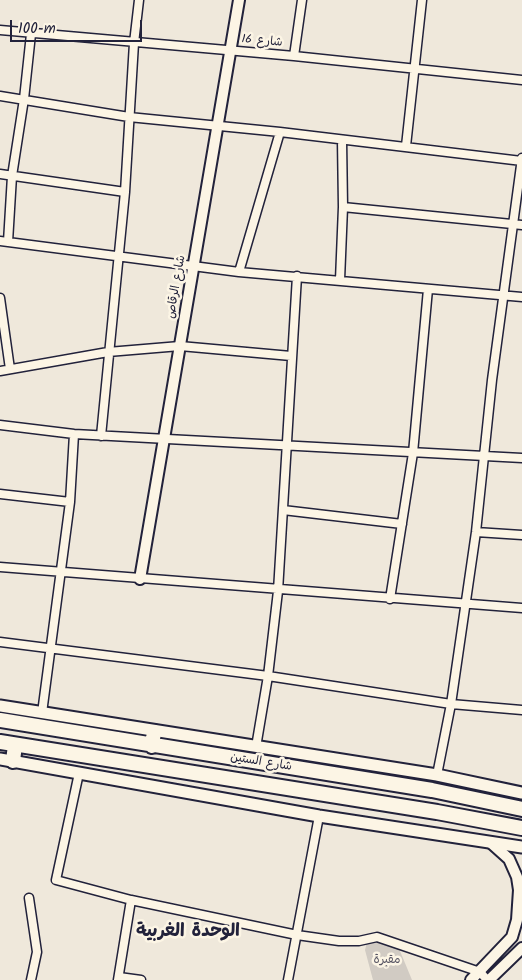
<!DOCTYPE html>
<meta charset="utf-8">
<style>
body{margin:0}
#map{position:relative;width:522px;height:980px;overflow:hidden;background:#efe8db;font-family:Kalam,sans-serif}
canvas{display:block}
.scale{position:absolute;left:10px;top:20px;width:132px;height:22px;box-sizing:border-box;border:2px solid #22223b;border-top:0;padding-left:6px;font-size:15px;line-height:18px;white-space:nowrap;color:#22223b;-webkit-text-stroke:4px #fcf5e5;paint-order:stroke}
</style>
<div id="map">
<canvas width="522" height="980"></canvas>
<div class="scale">100 m</div>
</div>
<script>
const ctx = document.querySelector('canvas').getContext('2d');
ctx.lineJoin = 'round';
function fill(path, color) { ctx.fillStyle = color; ctx.fill(path, 'evenodd'); }
const poly = rows => new Path2D(rows.map(r => 'M' + r).join(''));
function trace(path, color, width, dash) { ctx.strokeStyle = color; ctx.lineWidth = width; ctx.lineCap = dash ? 'butt' : 'round'; ctx.setLineDash(dash || []); ctx.stroke(path); }
function drawText(font, color, halo, rows, align = 'center') {
  ctx.font = font + ' Kalam,"Playpen Sans Arabic",sans-serif'; ctx.lineWidth = 5; ctx.setLineDash([]); ctx.textBaseline = 'middle'; ctx.strokeStyle = halo; ctx.fillStyle = color; for (const [text, x, y, turn = 0] of rows) {
    ctx.save(); ctx.translate(x, y); ctx.rotate((+turn || 0) * Math.PI / 180); ctx.textAlign = isNaN(turn) ? turn : align; if (halo) ctx.strokeText(text, 0, 0); ctx.fillText(text, 0, 0); ctx.restore();
  }
}
const green = poly([
 [382,940,393,944,400,951,412,980,373,980,365,950,367,942]
]);
const street = poly([
 [0,30,294,56,522,80],
 [294,56,302,0],
 [0,96,129,117,280,132,522,161],
 [406,146,422,0],
 [0,174,125,192],
 [343,207,522,225],
 [0,241,239,272,522,297],
 [8,242,12,176,24,99,31,34],
 [239,272,280,132],
 [340,280,343,207,342,140],
 [0,298,10,369],
 [0,371,108,352,180,346,291,356],
 [0,425,74,434,522,458],
 [101,436,125,192,134,43,139,0],
 [0,494,70,502],
 [283,510,402,524],
 [476,532,522,535],
 [0,567,522,608],
 [390,599,413,453,428,289],
 [0,642,268,676,451,704,522,710],
 [42,713,70,502,74,434],
 [256,747,268,676,278,591,297,276],
 [79,773,56,880,131,900,297,935,339,941,359,941,377,937,480,972,487,980],
 [437,775,451,704,476,532,492,380,522,158],
 [29,898,37,952,31,980],
 [119,977,141,980],
 [118,980,131,900],
 [288,980,319,816]
]);
const secondary = poly([
 [140,579,239,0],
 [471,980,512,937,517,920,519,890,517,877,509,859,490,842],
 [489,980,522,948]
]);
const primary = poly([
 [0,706,437,775,522,793],
 [0,759,319,816,522,847]
]);
const highway = poly([
 [0,720,432,790,522,809],
 [0,742,437,812,522,828],
 [152,746,154,732],
 [13,761,15,745]
]);
const streetNames = [
 ["شارع 16",262,42,5],
 ["شارع الرقاص",177,287,-80],
 ["شارع الستين",261,763,9]
];
const parkNames = [
 ["مقبرة",387,961]
];
const districtNames = [
 ["الوحدة الغربية",188,933]
];
fill(green, '#d1cbc3');
trace(street, '#22223b', 11);
trace(secondary, '#22223b', 14);
trace(primary, '#22223b', 15);
trace(highway, '#22223b', 18);
trace(street, '#fcf5e5', 8);
trace(secondary, '#fcf5e5', 10);
trace(primary, '#fcf5e5', 11);
trace(highway, '#fcf5e5', 14);
drawText('12px', '#22223b', '#fcf5e5', streetNames);
drawText('12px', '#575564', '#fcf5e5', parkNames);
drawText('bold 18px', '#22223b', '#fcf5e5', districtNames);
</script>
